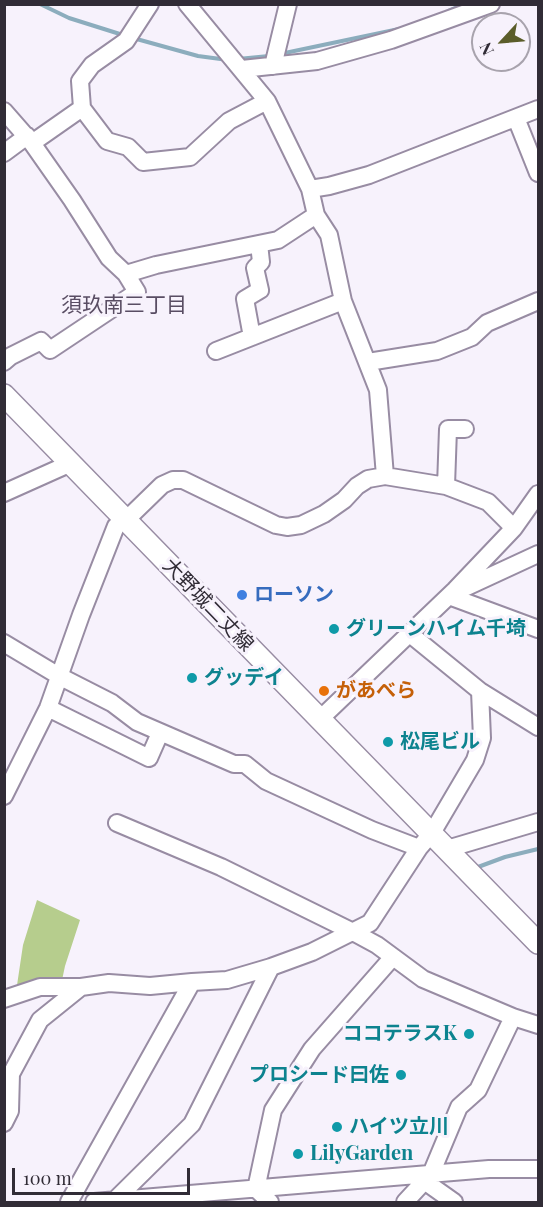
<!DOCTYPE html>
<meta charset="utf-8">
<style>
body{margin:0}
#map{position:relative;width:543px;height:1207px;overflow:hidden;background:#f7f2fc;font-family:"Playfair Display",serif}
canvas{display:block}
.frame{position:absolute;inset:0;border:6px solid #312c36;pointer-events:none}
.north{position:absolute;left:471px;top:12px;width:60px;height:60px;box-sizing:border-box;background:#f7f2fc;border:2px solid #a8a3ad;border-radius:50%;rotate:244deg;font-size:16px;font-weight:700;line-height:24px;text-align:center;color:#312c36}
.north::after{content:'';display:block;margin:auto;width:21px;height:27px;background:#5b5d2a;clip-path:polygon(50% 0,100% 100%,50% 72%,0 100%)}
.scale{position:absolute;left:12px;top:1168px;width:178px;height:27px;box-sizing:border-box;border:3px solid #312c36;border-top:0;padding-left:8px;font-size:18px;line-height:21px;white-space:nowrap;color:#312c36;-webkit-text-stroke:4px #f7f2fc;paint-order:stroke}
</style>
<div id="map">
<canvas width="543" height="1207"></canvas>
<div class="frame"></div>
<div class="north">N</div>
<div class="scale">100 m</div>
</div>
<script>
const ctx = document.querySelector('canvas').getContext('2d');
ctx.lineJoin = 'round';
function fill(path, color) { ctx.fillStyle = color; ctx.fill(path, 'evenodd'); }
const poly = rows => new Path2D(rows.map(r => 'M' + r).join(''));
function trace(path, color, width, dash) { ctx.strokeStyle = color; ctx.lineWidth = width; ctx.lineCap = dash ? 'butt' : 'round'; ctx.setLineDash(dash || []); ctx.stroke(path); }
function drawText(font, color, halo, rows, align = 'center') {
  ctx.font = font + ' "Playfair Display","Noto Sans JP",serif'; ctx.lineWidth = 6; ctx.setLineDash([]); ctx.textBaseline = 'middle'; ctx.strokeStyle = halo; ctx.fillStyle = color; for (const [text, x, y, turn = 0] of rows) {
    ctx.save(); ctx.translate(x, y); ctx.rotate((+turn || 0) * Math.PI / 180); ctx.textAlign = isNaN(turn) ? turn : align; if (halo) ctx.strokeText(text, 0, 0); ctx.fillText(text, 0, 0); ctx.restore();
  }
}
const green = poly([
 [37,900,80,920,65,966,61,985,16,992,23,945]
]);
const stream = poly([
 [40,4,69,18,123,35],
 [448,11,464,4],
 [133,38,198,56,228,60],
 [280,54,399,29],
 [238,59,269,56],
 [478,867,505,857,538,849]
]);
const minor = poly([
 [273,66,288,4],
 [242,69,317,61,391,40,491,4],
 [82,108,80,81,92,65,126,41,150,4],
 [4,111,32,143,72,200,109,258,126,274,137,292,50,350,41,341,11,356,4,362],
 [516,118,538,173],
 [32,143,82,108,107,141,128,147,143,162,190,157,229,121,267,101],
 [4,153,27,136],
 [310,189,329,186,369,175,538,109],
 [126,274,156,265,278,240,316,215],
 [252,337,245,299,260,290,255,268,261,262,259,244],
 [216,351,343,301],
 [368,362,437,351,472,337,487,323,538,301],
 [385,476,446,486,448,429,465,429],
 [446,486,488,502,514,528],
 [4,493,71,463],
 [458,591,538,554],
 [449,596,538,629],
 [410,634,480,691,538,727],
 [4,643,59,676,112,703,137,722,234,764,245,764,266,781,372,830,419,848],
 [48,708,149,758,160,733],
 [320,719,455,590,514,528,538,494],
 [4,796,48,708,81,615,116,526,126,520,162,485,173,480,183,480,276,525,287,527,301,525,324,514,344,500,357,486,368,479,385,476,378,390,343,301,329,235,316,215,310,189,267,101,187,4],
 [117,823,221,867,353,932,377,945,423,979,513,1017,538,1025],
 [447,849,538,822],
 [271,967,312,952,370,923,419,848,432,833,475,760,482,738,480,691],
 [4,999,40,987,81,987,109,983,150,986,192,982],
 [4,1123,10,1111,11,1074,40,1020,81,987],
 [431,1174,430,1185,454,1202],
 [69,1202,192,982,227,980,271,967,192,1124,114,1201],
 [94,1202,489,1169,538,1169],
 [270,1202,256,1189,273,1110,312,1049,392,958],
 [405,1202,431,1174,459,1107,478,1090,513,1017]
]);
const major = poly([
 [4,395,538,943]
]);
const markers = [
 [242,595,6,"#3f7fe0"],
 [334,629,6,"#0f9aa8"],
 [192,678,6,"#0f9aa8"],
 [324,691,6,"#e8710a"],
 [388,742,6,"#0f9aa8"],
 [469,1034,6,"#0f9aa8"],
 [401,1075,6,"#0f9aa8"],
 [337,1127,6,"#0f9aa8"],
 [298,1154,6,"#0f9aa8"]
];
const shopNames = [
 ["ローソン",254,595]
];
const streetNames = [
 ["大野城二丈線",208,605,46]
];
const cultureNames = [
 ["グリーンハイム千埼",346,629],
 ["グッデイ",204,678],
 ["松尾ビル",400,742],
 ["ココテラスK",457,1034,"right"],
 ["プロシード曰佐",389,1075,"right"],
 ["ハイツ立川",349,1127],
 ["LilyGarden",310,1154]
];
const foodNames = [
 ["があべら",336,691]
];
const neighbourhoodNames = [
 ["須玖南三丁目",124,305]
];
fill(green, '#b6cd8d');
trace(stream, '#8cadbd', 4);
trace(minor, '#988ca3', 20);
trace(major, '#988ca3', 24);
trace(minor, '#fff', 16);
trace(major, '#fff', 21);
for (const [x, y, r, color] of markers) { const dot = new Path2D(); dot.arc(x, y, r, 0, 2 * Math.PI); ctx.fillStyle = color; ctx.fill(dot); trace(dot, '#f7f2fc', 2); }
drawText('bold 20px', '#366cbe', '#f7f2fc', shopNames, 'left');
drawText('20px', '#312c36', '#f7f2fc', streetNames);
drawText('bold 20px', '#0d838f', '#f7f2fc', cultureNames, 'left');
drawText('bold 20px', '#c56008', '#f7f2fc', foodNames, 'left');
drawText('21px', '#594d63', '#f7f2fc', neighbourhoodNames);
</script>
